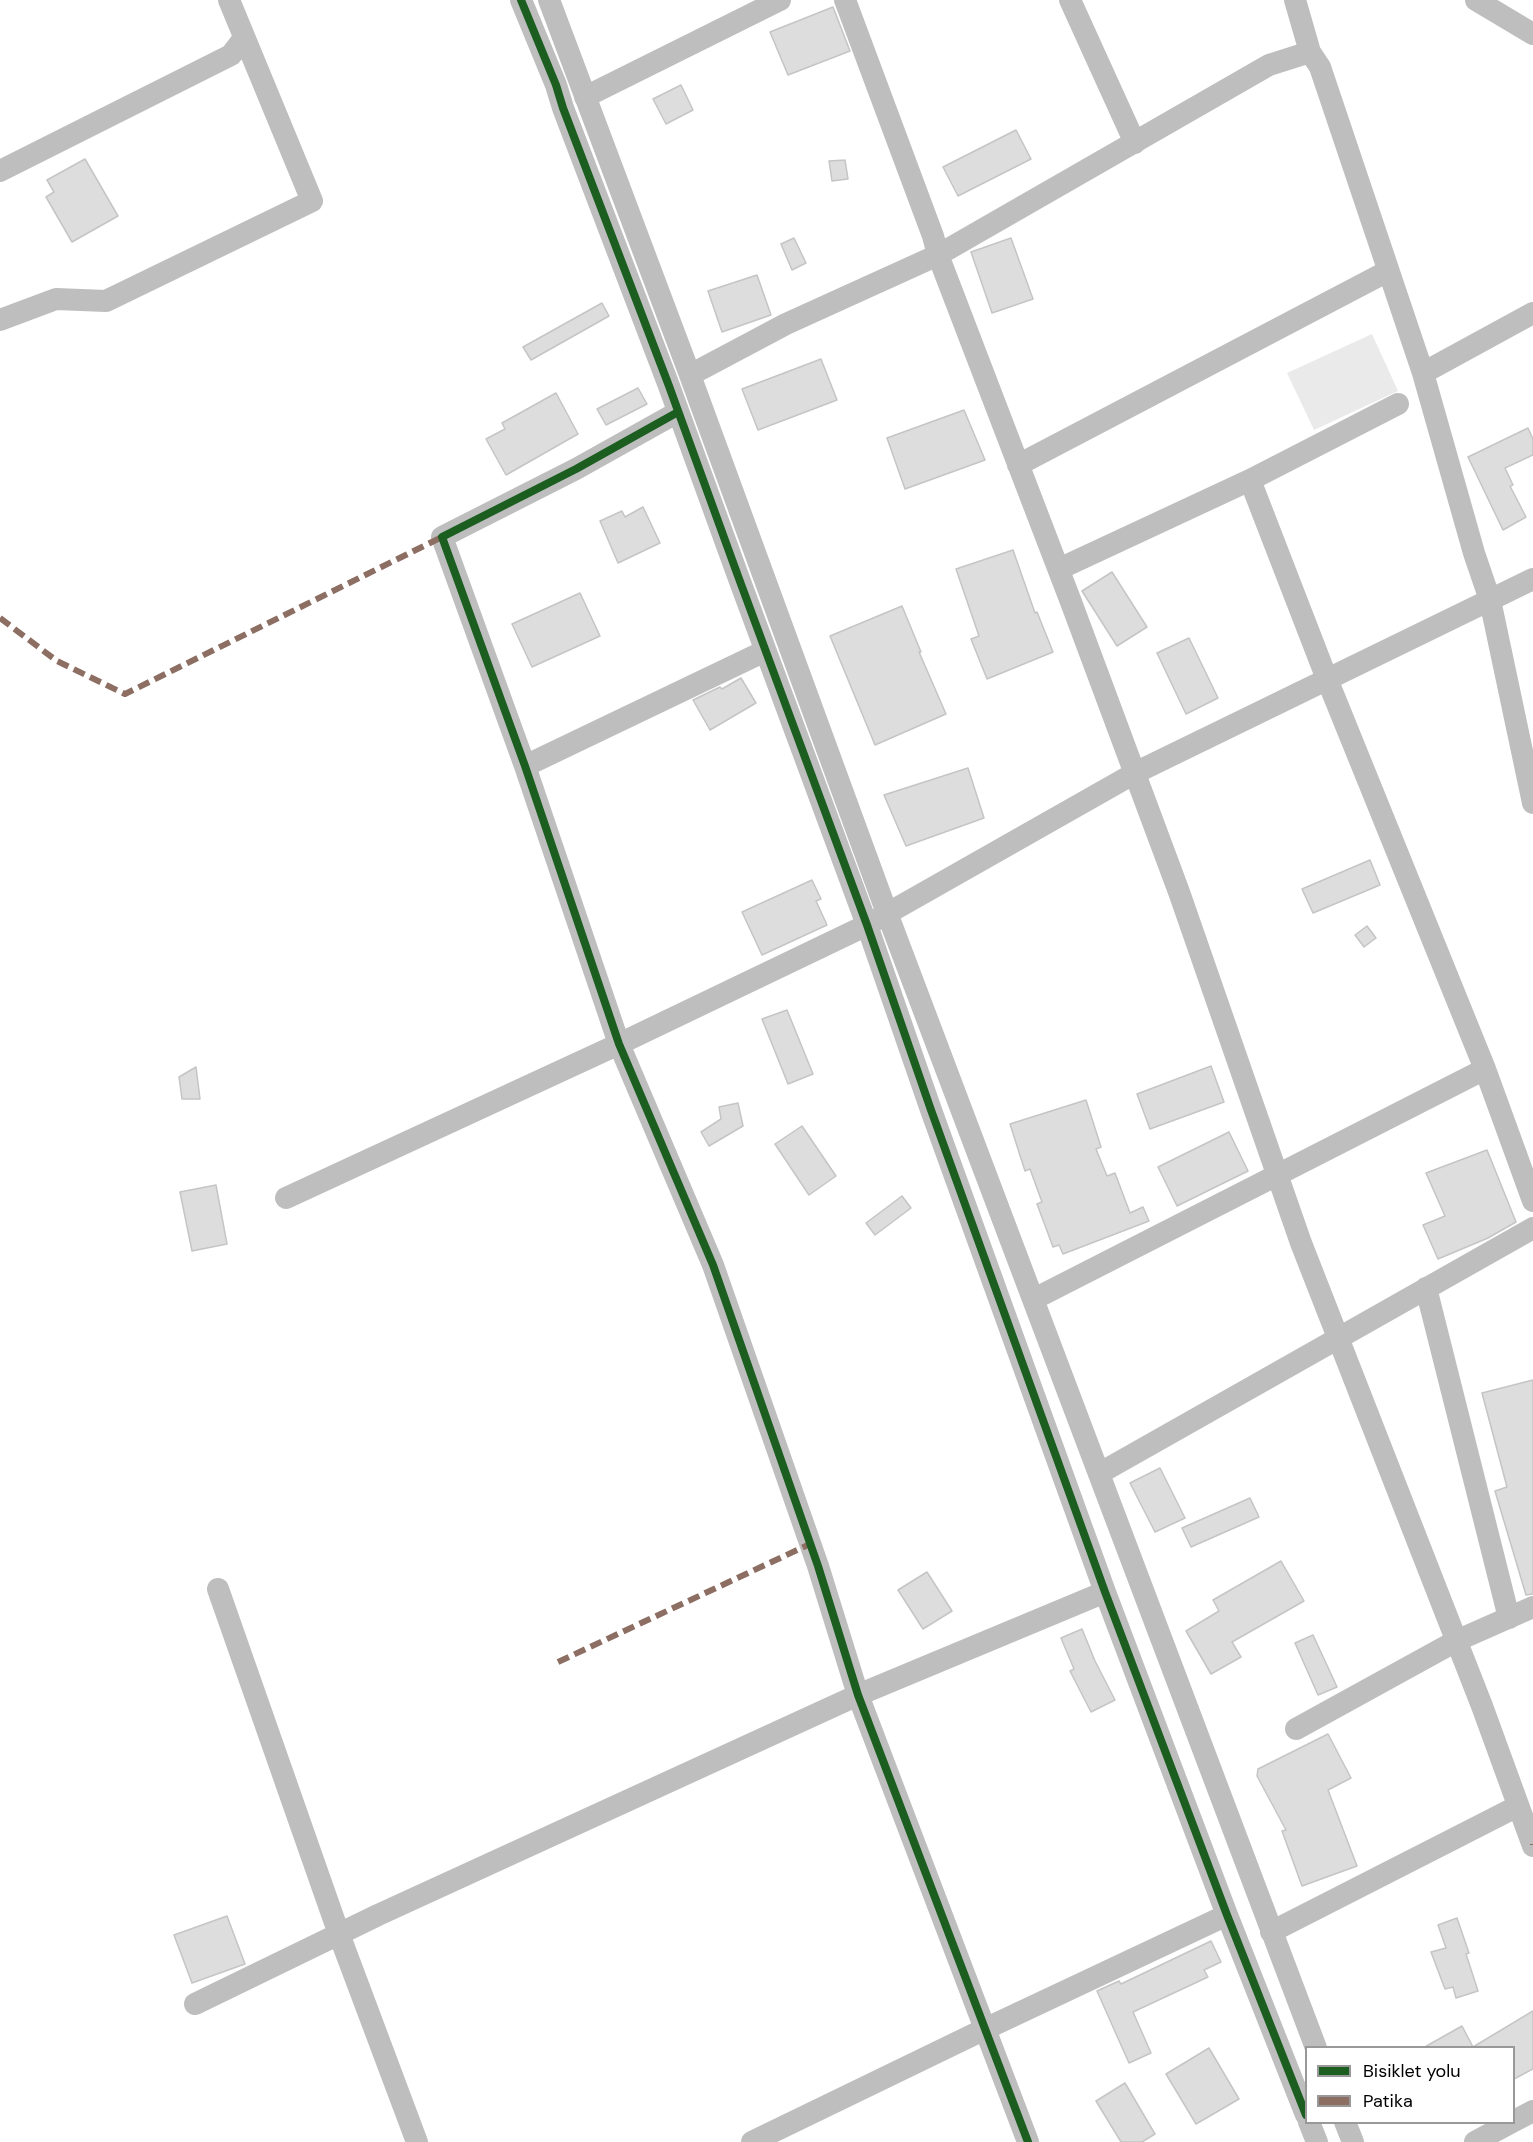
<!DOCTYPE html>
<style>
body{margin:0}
#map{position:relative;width:1533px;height:2142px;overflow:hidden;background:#fff;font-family:"DM Sans",sans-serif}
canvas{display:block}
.legend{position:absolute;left:1305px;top:2046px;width:210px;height:78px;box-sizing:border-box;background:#fff;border:2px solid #999;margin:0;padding:8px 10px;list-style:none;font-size:18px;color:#000}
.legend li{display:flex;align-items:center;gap:12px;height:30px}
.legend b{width:30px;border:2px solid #999}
</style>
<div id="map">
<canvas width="1533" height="2142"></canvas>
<ul class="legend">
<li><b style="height:8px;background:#1b5e20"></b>Bisiklet yolu</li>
<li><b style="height:8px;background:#8d6e63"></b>Patika</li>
</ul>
</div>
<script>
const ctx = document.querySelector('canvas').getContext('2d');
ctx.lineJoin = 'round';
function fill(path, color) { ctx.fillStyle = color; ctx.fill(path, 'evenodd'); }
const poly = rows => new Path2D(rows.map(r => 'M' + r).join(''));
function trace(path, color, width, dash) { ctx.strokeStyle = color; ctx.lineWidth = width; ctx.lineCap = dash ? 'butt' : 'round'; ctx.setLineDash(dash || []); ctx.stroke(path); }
const green = poly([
 [1372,334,1398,391,1314,430,1287,373]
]);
const building = poly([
 [833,7,850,51,788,75,770,32,833,7],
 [681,85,693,110,666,124,653,99,681,85],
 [1016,130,1031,159,958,196,943,167,1016,130],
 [85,159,118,216,72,242,46,197,54,192,47,180,85,159],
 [845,160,848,179,832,181,829,161,845,160],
 [794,238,806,263,792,270,781,244,794,238],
 [1011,238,1033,299,992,313,971,252,1011,238],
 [757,275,771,315,722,332,708,291,757,275],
 [602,303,609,316,531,360,523,347,602,303],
 [821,359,837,400,758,430,742,389,821,359],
 [638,388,647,404,606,425,597,409,638,388],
 [556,393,578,434,506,475,486,439,505,429,502,423,556,393],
 [964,410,985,460,905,489,887,438,964,410],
 [1528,428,1533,439,1533,455,1505,468,1513,485,1510,486,1526,517,1503,530,1468,457,1528,428],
 [643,507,660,543,618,563,600,521,622,511,625,517,643,507],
 [1013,550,1035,613,1037,612,1053,652,987,679,971,639,979,636,956,569,1013,550],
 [1112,572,1147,627,1117,646,1082,591,1112,572],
 [580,593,600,636,532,667,512,624,580,593],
 [902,606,921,652,919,652,946,714,875,745,830,636,902,606],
 [1189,638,1218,698,1186,714,1157,653,1189,638],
 [741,678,756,703,710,730,693,700,720,687,722,689,741,678],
 [968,768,984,818,906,846,884,795,968,768],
 [1370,860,1380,885,1313,913,1302,889,1370,860],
 [812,880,821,899,816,901,827,925,762,955,742,912,812,880],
 [1367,926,1376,938,1364,947,1355,935,1367,926],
 [787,1010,813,1074,788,1084,762,1019,787,1010],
 [1211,1066,1224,1102,1150,1129,1137,1094,1211,1066],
 [196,1067,200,1099,182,1099,179,1077,196,1067],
 [1086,1100,1101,1147,1096,1149,1107,1176,1115,1173,1130,1213,1143,1207,1149,1221,1063,1254,1059,1245,1053,1247,1037,1204,1042,1202,1030,1169,1025,1171,1010,1124,1086,1100],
 [738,1103,743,1126,709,1146,701,1132,721,1119,719,1107,738,1103],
 [802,1126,836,1176,809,1195,775,1144,802,1126],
 [1229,1132,1248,1171,1177,1206,1158,1167,1229,1132],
 [1487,1150,1516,1222,1488,1238,1438,1259,1423,1225,1445,1216,1426,1173,1487,1150],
 [216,1185,227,1244,192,1251,180,1192,216,1185],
 [902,1196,911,1208,875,1235,866,1223,902,1196],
 [1533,1380,1533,1594,1526,1595,1495,1491,1507,1487,1482,1393,1533,1380],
 [1160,1468,1185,1518,1155,1532,1130,1483,1160,1468],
 [1250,1498,1259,1517,1191,1547,1182,1528,1250,1498],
 [1281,1561,1304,1601,1232,1642,1241,1657,1211,1674,1186,1631,1219,1611,1213,1600,1281,1561],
 [927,1572,952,1611,923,1629,898,1590,927,1572],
 [1082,1629,1095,1661,1115,1700,1091,1712,1070,1671,1074,1669,1061,1638,1082,1629],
 [1313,1635,1337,1687,1318,1695,1295,1643,1313,1635],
 [1328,1734,1351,1778,1328,1790,1357,1866,1302,1886,1282,1831,1286,1830,1257,1776,1258,1769,1328,1734],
 [227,1916,245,1964,192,1983,174,1935,227,1916],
 [1457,1918,1469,1953,1466,1954,1478,1991,1456,1998,1453,1987,1445,1989,1431,1952,1446,1948,1438,1925,1457,1918],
 [1211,1941,1221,1962,1204,1970,1208,1977,1133,2012,1151,2053,1129,2063,1097,1991,1119,1981,1121,1984,1211,1941],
 [1533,2011,1533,2069,1514,2079,1514,2048,1423,2048,1462,2026,1473,2047,1533,2011],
 [1209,2048,1239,2099,1196,2124,1166,2074,1209,2048],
 [1125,2083,1155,2134,1142,2142,1121,2142,1096,2101,1125,2083]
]);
const minor = poly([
 [521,0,556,85,563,108,669,386,738,576,867,925,931,1110,1105,1592,1227,1915,1306,2115],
 [549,0,690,375,887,913,1316,2048],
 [845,0,933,236,938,255,1071,602,1179,892,1301,1243,1482,1706,1533,1846],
 [1070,0,1135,143],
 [1295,0,1310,52],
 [1476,0,1533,34],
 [585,97,780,0],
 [0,171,231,55,244,38],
 [0,320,56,299,106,301,312,201,229,0],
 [1423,373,1533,313],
 [690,375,786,324,938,255,1269,65,1310,52,1320,67,1423,373,1474,553,1490,600,1533,803],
 [1398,404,1250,480,1327,679,1485,1069,1533,1201],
 [678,412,576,469,442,537,525,766,619,1044,713,1265,818,1566,858,1695,1028,2142],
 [1018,465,1388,271],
 [1059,569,1250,480],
 [525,766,765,651],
 [286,1198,619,1044,867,925,1135,773,1533,579],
 [1426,1288,1509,1618],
 [1034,1299,1485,1069],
 [1100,1473,1533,1228],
 [218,1589,339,1934,417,2142],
 [1296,1729,1456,1641,1533,1607],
 [1271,1932,1518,1806],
 [195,2004,378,1915,858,1695,1105,1592],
 [1514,2121,1533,2111],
 [1309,2122,1317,2142],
 [1345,2122,1353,2142],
 [752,2142,985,2029,1227,1915],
 [1475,2142,1512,2122]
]);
const quiet = poly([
 [0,618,57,661,125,694,442,537],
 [558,1662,810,1544],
 [1533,1845,1533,1844]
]);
const cycleway = poly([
 [521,0,556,85,563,108,669,386,738,576,867,925,931,1110,1105,1592,1227,1915,1306,2115],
 [678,412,576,469,442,537,525,766,619,1044,713,1265,818,1566,858,1695,1028,2142]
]);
fill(green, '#eaeaea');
fill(building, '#ddd');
trace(building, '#c5c5c5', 1.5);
trace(minor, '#bebebe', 22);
trace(quiet, '#8d6e63', 6, [12, 6]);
trace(cycleway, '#1b5e20', 8);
</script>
